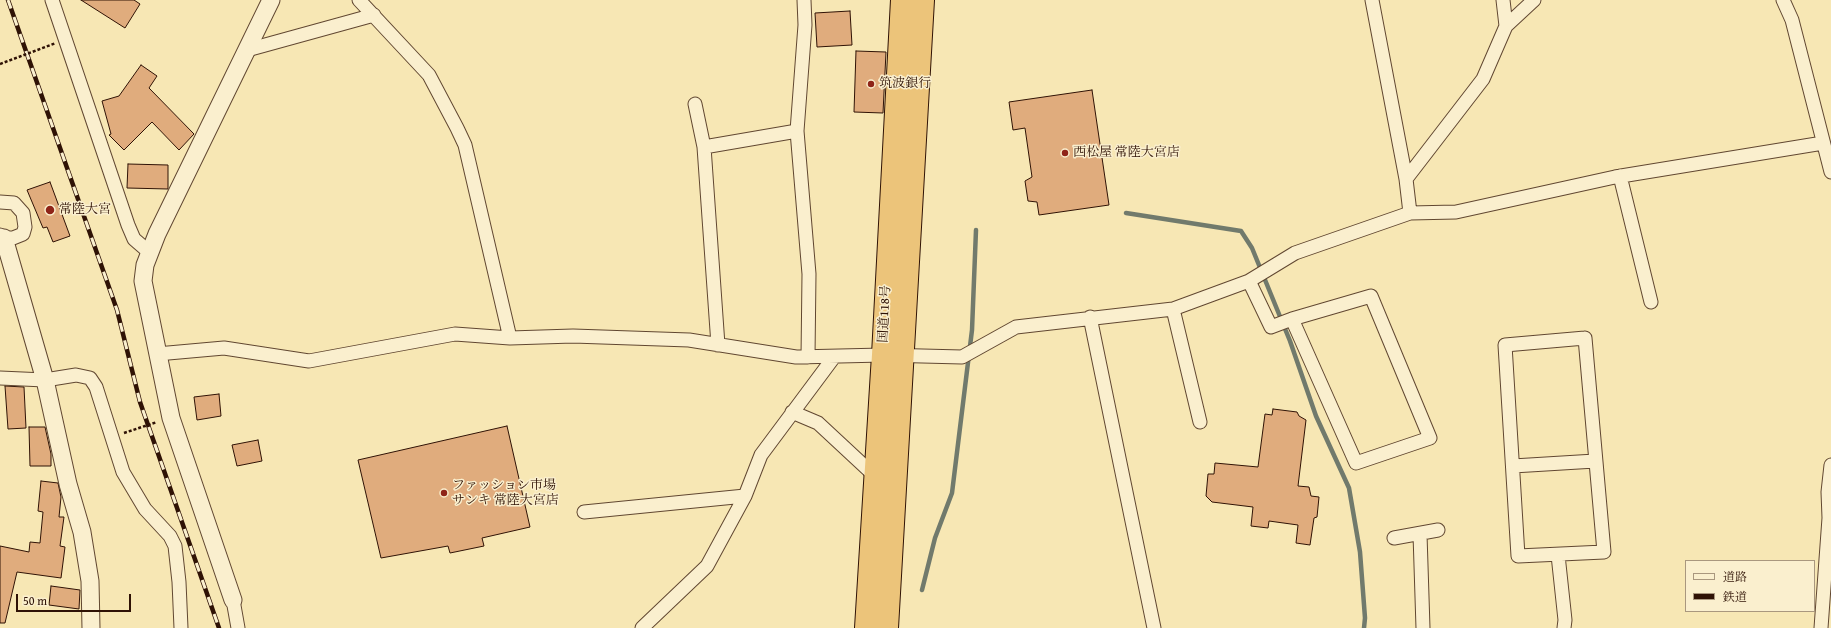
<!DOCTYPE html>
<meta charset="utf-8">
<style>
body{margin:0}
#map{position:relative;width:1831px;height:628px;overflow:hidden;background:#f7e7b4;font-family:"Gentium Book Plus","Noto Serif JP",serif}
canvas{display:block}
.legend{position:absolute;left:1685px;top:560px;width:130px;height:52px;box-sizing:border-box;background:#faefce;border:1px solid #a9977e;margin:0;padding:5px 7px;list-style:none;font-size:12px;color:#2f1205}
.legend li{display:flex;align-items:center;gap:8px;height:20px}
.legend b{width:20px;border:1px solid #a9977e}
.scale{position:absolute;left:16px;top:594px;width:115px;height:18px;box-sizing:border-box;border:2px solid #2f1205;border-top:0;padding-left:5px;font-size:12px;line-height:14px;white-space:nowrap;color:#2f1205;-webkit-text-stroke:3px #faefce;paint-order:stroke}
</style>
<div id="map">
<canvas width="1831" height="628"></canvas>
<ul class="legend">
<li><b style="height:5px;background:#faefce"></b>道路</li>
<li><b style="height:5px;background:#2f1205"></b>鉄道</li>
</ul>
<div class="scale">50 m</div>
</div>
<script>
const ctx = document.querySelector('canvas').getContext('2d');
ctx.lineJoin = 'round';
const poly = rows => new Path2D(rows.map(r => 'M' + r).join(''));
function trace(path, color, width, dash) { ctx.strokeStyle = color; ctx.lineWidth = width; ctx.lineCap = dash ? 'butt' : 'round'; ctx.setLineDash(dash || []); ctx.stroke(path); }
function fill(path, color) { ctx.fillStyle = color; ctx.fill(path, 'evenodd'); }
function drawText(font, color, halo, rows, align = 'center') {
  ctx.font = font + ' "Gentium Book Plus","Noto Serif JP",serif'; ctx.lineWidth = 3; ctx.setLineDash([]); ctx.textBaseline = 'middle'; ctx.strokeStyle = halo; ctx.fillStyle = color; for (const [text, x, y, turn = 0] of rows) {
    ctx.save(); ctx.translate(x, y); ctx.rotate((+turn || 0) * Math.PI / 180); ctx.textAlign = isNaN(turn) ? turn : align; if (halo) ctx.strokeText(text, 0, 0); ctx.fillText(text, 0, 0); ctx.restore();
  }
}
const stream = poly([
 [1126,213,1241,231,1252,248,1290,341,1316,416,1349,488,1360,552,1365,618,1364,628],
 [922,590,935,538,952,493,972,330,976,230]
]);
const building = poly([
 [81,0,134,0,140,4,125,28,81,0],
 [850,11,852,45,817,47,815,13,850,11],
 [856,51,886,52,883,113,854,112,856,51],
 [141,65,157,76,149,88,194,134,179,150,152,122,124,150,109,135,111,134,102,101,119,96,141,65],
 [1092,90,1109,205,1039,215,1037,202,1028,201,1025,181,1032,177,1025,128,1013,130,1009,102,1092,90],
 [128,164,168,165,168,189,127,188,128,164],
 [50,182,70,236,53,242,47,227,43,228,27,190,50,182],
 [5,386,24,387,26,428,8,429,5,386],
 [219,394,221,416,197,420,194,397,219,394],
 [1273,409,1297,412,1299,416,1306,420,1298,486,1309,487,1311,496,1319,497,1317,517,1314,518,1310,545,1296,543,1298,525,1269,521,1268,528,1251,526,1253,507,1212,502,1206,496,1208,474,1214,474,1215,463,1258,467,1265,414,1272,415,1273,409],
 [507,426,530,527,482,538,484,546,450,553,448,546,381,558,358,460,507,426],
 [29,427,45,427,51,454,51,466,30,466,29,427],
 [258,440,262,461,237,466,232,445,258,440],
 [41,481,58,483,61,497,59,517,64,517,60,546,65,547,61,578,17,572,5,623,0,623,0,546,29,552,30,542,40,543,43,512,38,511,41,481],
 [51,586,80,590,79,609,49,605,51,586]
]);
const path = poly([
 [124,433,157,422]
]);
const minor = poly([
 [52,0,128,225,134,239,149,252],
 [359,0,429,75,457,128,465,145,510,338],
 [804,0,805,25,797,131,809,274,808,357],
 [1372,0,1406,179],
 [1503,0,1506,26],
 [1783,0,1792,20,1831,172],
 [247,50,374,15],
 [695,104,704,147,718,345],
 [704,147,797,131],
 [1620,176,1651,302],
 [0,202,14,203,23,213,25,227,23,234,13,238,4,238,0,235],
 [1410,213,1406,179,1483,79,1506,26,1534,0],
 [1249,281,1271,327,1292,319,1371,296,1430,438,1356,463,1292,319],
 [1173,309,1200,422],
 [1090,317,1154,628],
 [1585,338,1604,552,1518,556,1505,345,1585,338],
 [157,354,224,348,309,361,455,334,510,338,573,336,689,340,796,357,883,355,962,357,1016,327,1173,309,1249,281,1295,253,1410,213,1456,212,1615,177,1823,143],
 [0,378,45,380,76,375,90,378,96,387,123,472,145,509,170,536,175,546,179,582,181,628],
 [792,412,818,423,875,476],
 [1513,466,1595,461],
 [584,512,745,496],
 [1420,534,1423,628],
 [1394,538,1438,530],
 [1558,555,1565,620,1564,628],
 [233,600,238,628],
 [642,628,707,566,745,496,761,455,834,357],
 [1821,628,1829,518,1828,492,1831,465]
]);
const tertiary = poly([
 [4,238,45,380,68,484,82,532,90,581,91,628],
 [233,600,171,418,143,281,145,265,157,234,271,0]
]);
const trunk = poly([
 [866,628,883,355,902,0],
 [887,628,923,0]
]);
const rail = poly([
 [8,0,117,310,140,402,219,628]
]);
const pathBridge = poly([
 [0,64,56,43]
]);
const markers = [
 [871,84,4,"#8f2418"],
 [1065,153,4,"#8f2418"],
 [50,210,5,"#8f2418"],
 [444,493,4,"#8f2418"]
];
const poiNames = [
 ["筑波銀行",879,84],
 ["西松屋 常陸大宮店",1073,153],
 ["常陸大宮",59,210],
 ["ファッション市場",452,486],
 ["サンキ 常陸大宮店",452,501]
];
const streetNames = [
 ["国道118号",885,314,-87]
];
trace(stream, '#717a6c', 4.5);
fill(building, '#e0ac7d');
trace(building, '#2f1205', 1);
trace(minor, '#614731', 15);
trace(tertiary, '#614731', 19);
trace(trunk, '#2f1205', 24);
trace(path, '#2f1205', 2.5, [3, 2]);
trace(minor, '#faefce', 13);
trace(tertiary, '#faefce', 17);
trace(trunk, '#ecc47a', 22);
trace(rail, '#2f1205', 4.5);
trace(rail, '#faefce', 3, [9]);
trace(pathBridge, '#2f1205', 2.5, [3, 2]);
for (const [x, y, r, color] of markers) { const dot = new Path2D(); dot.arc(x, y, r, 0, 2 * Math.PI); ctx.fillStyle = color; ctx.fill(dot); trace(dot, '#faefce', 1.5); }
drawText('13px', '#2f1205', '#faefce', poiNames, 'left');
drawText('13px', '#2f1205', '#faefce', streetNames);
</script>
